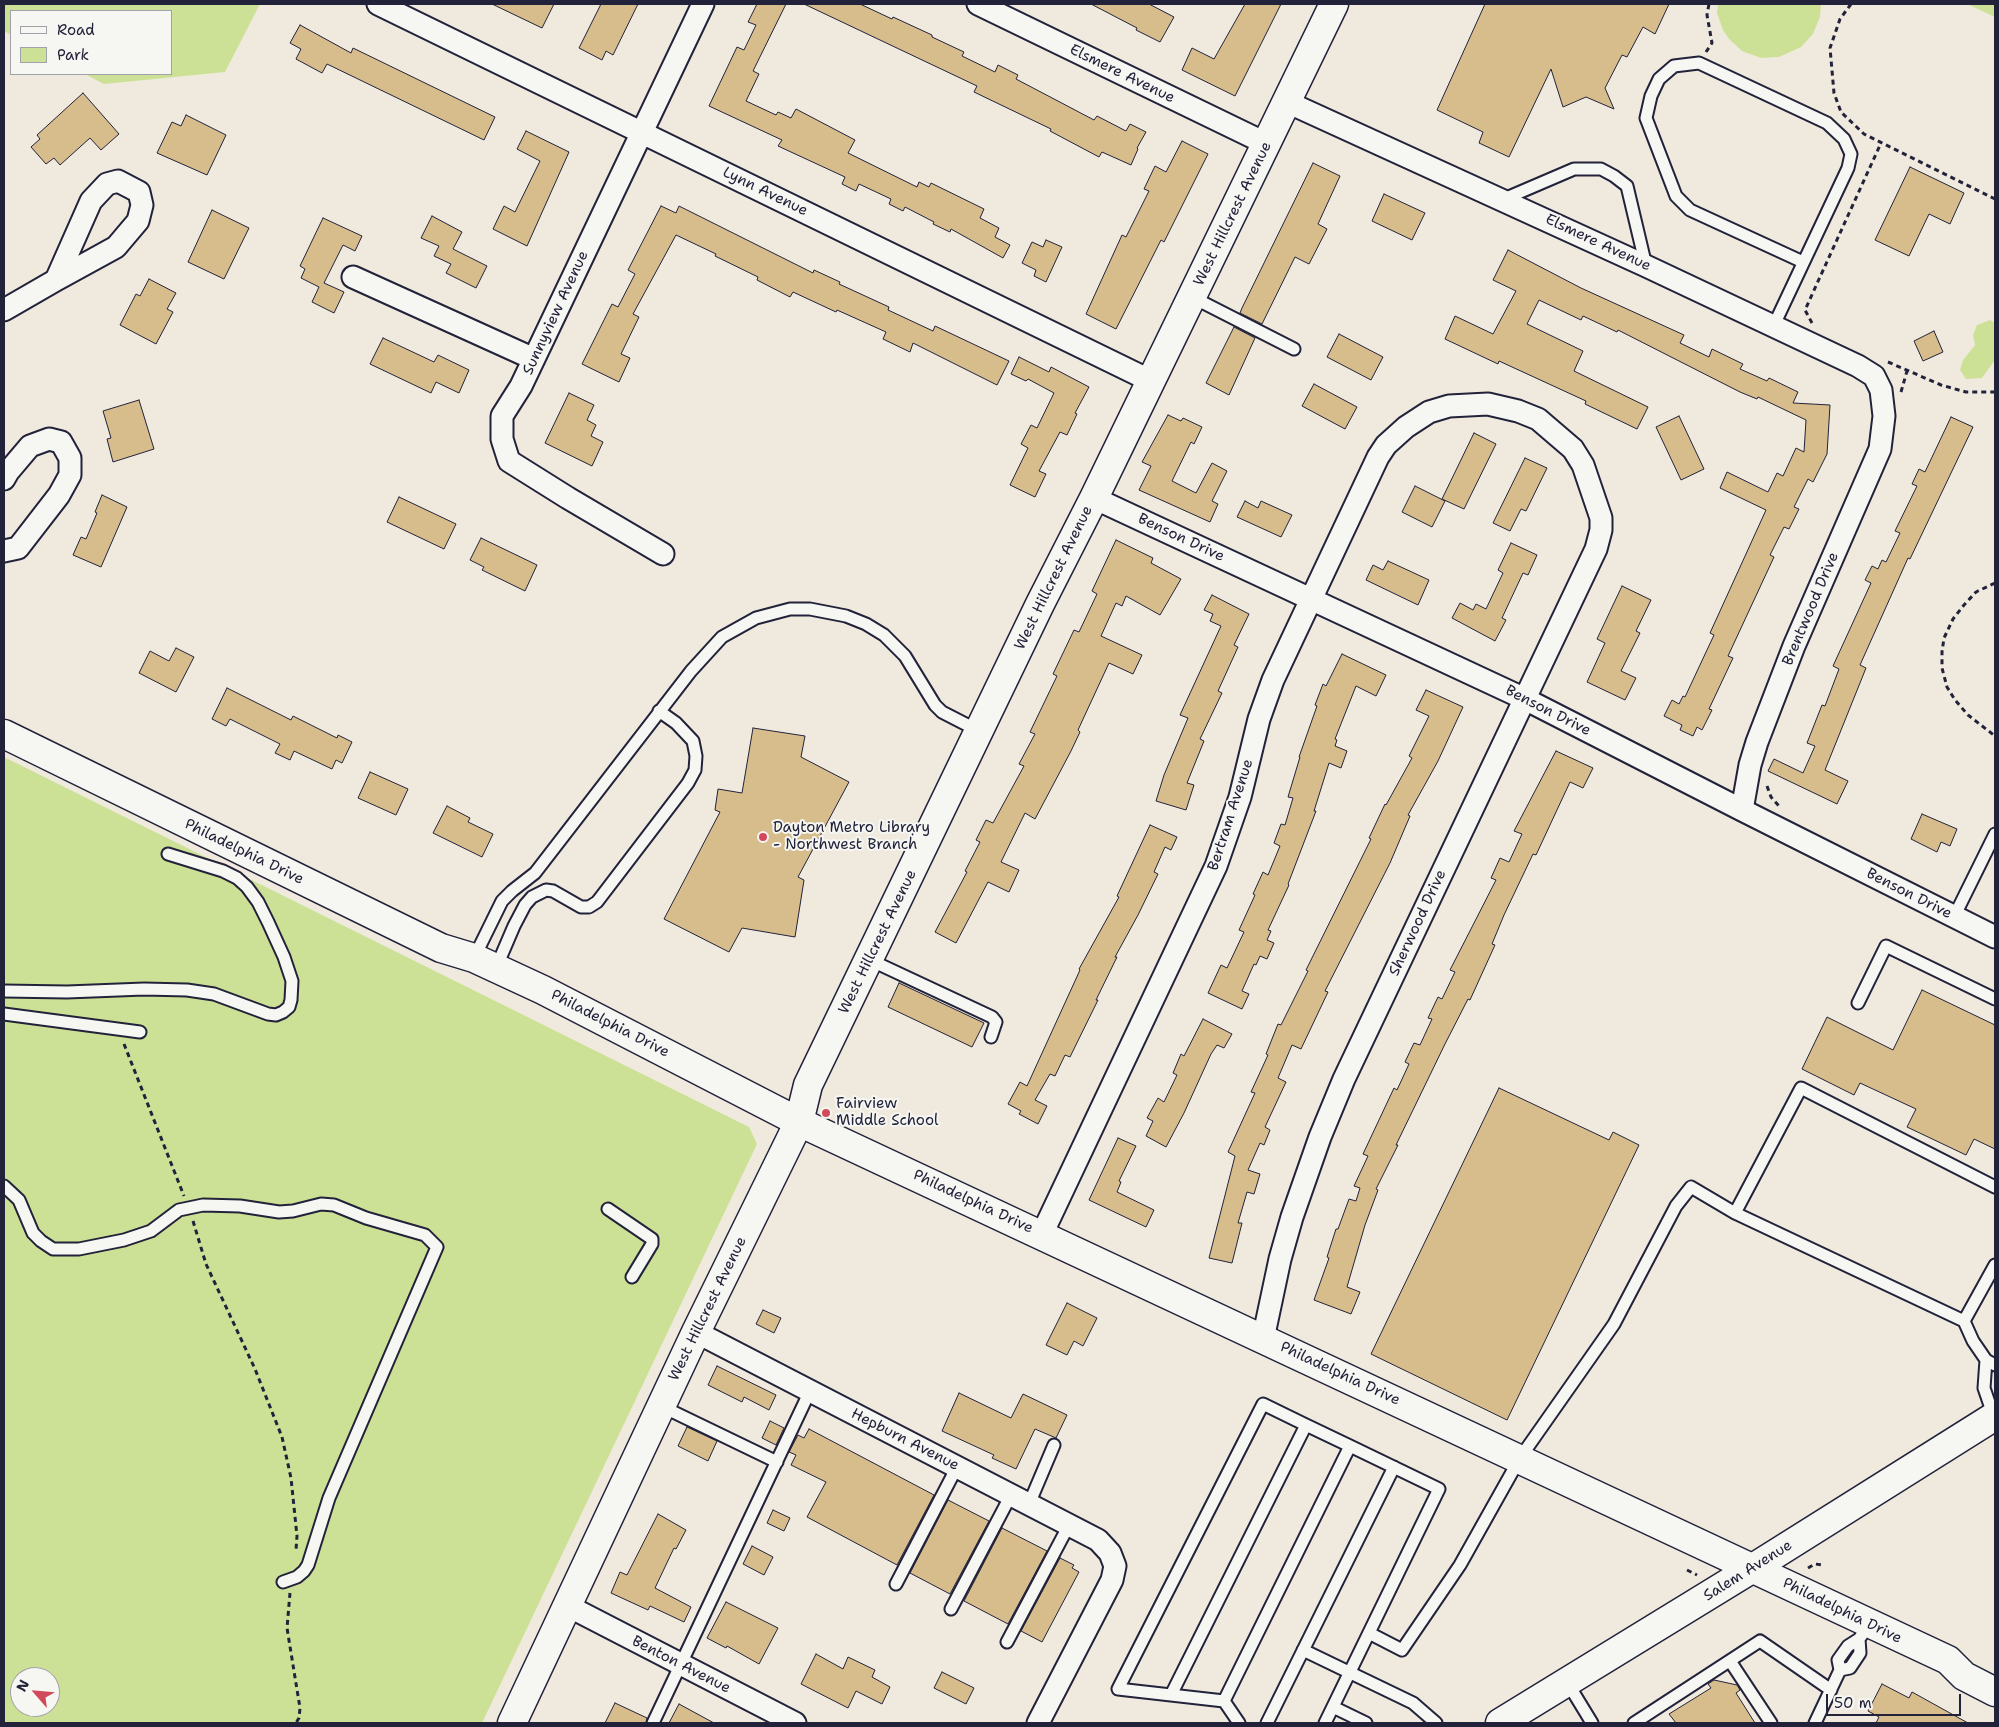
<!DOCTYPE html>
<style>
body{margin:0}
#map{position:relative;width:1999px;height:1727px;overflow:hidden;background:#f0eade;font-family:"Shantell Sans",sans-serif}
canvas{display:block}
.frame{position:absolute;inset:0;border:5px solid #22223b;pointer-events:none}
.legend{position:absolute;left:10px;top:10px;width:162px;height:65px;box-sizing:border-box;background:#f6f6f2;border:1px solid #a1a1a9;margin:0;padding:6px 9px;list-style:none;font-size:15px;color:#22223b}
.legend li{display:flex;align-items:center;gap:10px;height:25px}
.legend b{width:25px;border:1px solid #a1a1a9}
.north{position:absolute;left:10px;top:1667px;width:50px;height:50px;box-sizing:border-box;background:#f6f6f2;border:1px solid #a1a1a9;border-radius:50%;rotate:297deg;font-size:14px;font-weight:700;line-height:20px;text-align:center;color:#22223b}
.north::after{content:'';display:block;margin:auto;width:18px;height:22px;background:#d1495b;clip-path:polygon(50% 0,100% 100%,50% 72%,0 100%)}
.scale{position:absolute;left:1826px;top:1694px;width:135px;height:22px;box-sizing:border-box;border:2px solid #22223b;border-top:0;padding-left:6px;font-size:15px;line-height:18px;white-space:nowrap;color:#22223b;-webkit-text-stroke:4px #f6f6f2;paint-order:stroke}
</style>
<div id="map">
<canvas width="1999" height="1727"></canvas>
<div class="frame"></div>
<ul class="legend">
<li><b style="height:6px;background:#f6f6f2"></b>Road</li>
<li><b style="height:14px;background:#cde196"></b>Park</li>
</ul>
<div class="north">N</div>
<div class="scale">50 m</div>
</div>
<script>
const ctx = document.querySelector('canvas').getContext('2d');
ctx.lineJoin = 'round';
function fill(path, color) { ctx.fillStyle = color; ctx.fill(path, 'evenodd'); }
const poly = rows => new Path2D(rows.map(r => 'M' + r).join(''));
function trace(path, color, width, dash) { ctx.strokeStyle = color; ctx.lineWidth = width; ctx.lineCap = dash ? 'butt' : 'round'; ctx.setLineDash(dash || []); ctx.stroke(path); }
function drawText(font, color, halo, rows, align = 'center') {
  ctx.font = font + ' "Shantell Sans",sans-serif'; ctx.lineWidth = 4; ctx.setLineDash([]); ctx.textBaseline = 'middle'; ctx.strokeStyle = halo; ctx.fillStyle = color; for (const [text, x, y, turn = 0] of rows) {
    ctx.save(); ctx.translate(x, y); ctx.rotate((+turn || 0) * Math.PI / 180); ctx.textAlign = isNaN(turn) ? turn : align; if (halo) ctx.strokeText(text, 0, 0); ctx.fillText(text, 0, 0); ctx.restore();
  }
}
const green = poly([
 [4,4,260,4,225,72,104,84,85,74,171,74,171,11,11,11,11,35,4,31],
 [1718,4,1821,4,1820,17,1813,34,1801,47,1779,57,1761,58,1742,51,1729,39,1723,30,1717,13],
 [1967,4,1995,4,1995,17],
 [1990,320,1995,323,1995,360,1982,378,1966,379,1960,370,1963,360,1975,345,1973,335,1977,325],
 [4,757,749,1127,757,1144,482,1723,4,1723],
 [20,1677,50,1677,50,1707,20,1707]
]);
const building = poly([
 [492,4,554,4,542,28,492,4],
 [601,4,638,4,613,55,606,51,602,60,579,48,601,4],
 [757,4,786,4,753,71,759,74,746,101,776,115,778,112,791,118,796,109,855,140,848,153,917,187,919,182,929,187,931,183,984,209,980,218,999,228,995,237,1010,245,1003,258,951,229,950,232,933,224,934,222,905,207,903,211,889,204,891,199,859,184,856,191,842,184,845,177,778,146,782,140,709,106,737,47,744,50,756,25,748,22,757,4],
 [804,4,860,4,892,19,893,17,932,35,932,37,964,52,962,56,995,72,998,65,1018,75,1016,79,1094,120,1097,116,1126,131,1130,124,1146,132,1137,148,1138,149,1131,165,1102,152,1099,157,1050,131,1051,129,974,92,977,86,804,4],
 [1091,4,1149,4,1174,17,1160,42,1136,30,1137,28,1091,4],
 [1245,4,1281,4,1235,96,1182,70,1192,48,1214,59,1245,4],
 [1485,4,1669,4,1655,34,1643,27,1627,57,1622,55,1605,88,1614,109,1586,97,1563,107,1551,69,1509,157,1479,143,1483,132,1437,110,1485,4],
 [300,25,351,53,353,48,495,117,484,140,327,64,322,73,296,59,301,49,290,43,300,25],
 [83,93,119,134,101,150,90,138,60,165,54,158,46,164,31,147,40,139,37,135,83,93],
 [186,115,226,135,207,175,157,153,172,122,181,126,186,115],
 [526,131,569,152,527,246,493,229,504,206,515,212,540,161,517,149,526,131],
 [1182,141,1208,154,1164,242,1161,240,1116,329,1086,314,1122,235,1126,237,1149,191,1144,189,1155,166,1166,172,1182,141],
 [1313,163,1340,176,1318,224,1327,229,1309,264,1295,257,1262,324,1240,313,1242,308,1313,163],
 [1910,167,1964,193,1950,224,1929,214,1909,256,1875,240,1910,167],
 [1384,194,1425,213,1412,240,1372,221,1384,194],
 [661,206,676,213,679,206,813,273,814,270,840,282,839,284,889,307,888,310,933,331,935,326,1009,361,997,385,913,343,910,352,883,339,886,332,837,310,836,312,793,292,790,297,757,280,758,277,715,256,716,254,676,235,633,314,639,317,621,354,630,358,619,382,582,364,612,304,618,307,635,274,628,270,661,206],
 [212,210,249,228,224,279,188,262,212,210],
 [432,216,462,232,453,249,487,266,476,288,446,273,451,264,434,256,439,246,421,238,432,216],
 [323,218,362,236,355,251,343,245,324,283,344,292,334,313,312,302,319,287,301,278,305,269,300,266,323,218],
 [1046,240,1062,247,1046,282,1034,276,1036,270,1022,263,1032,242,1043,247,1046,240],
 [1508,250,1581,288,1684,335,1680,343,1709,357,1712,349,1743,364,1740,369,1767,381,1769,378,1798,392,1793,403,1830,405,1827,454,1813,482,1808,479,1794,507,1799,509,1789,529,1784,527,1770,555,1774,557,1728,656,1733,658,1709,709,1712,710,1702,730,1697,727,1693,736,1680,730,1682,725,1664,716,1672,700,1679,704,1683,696,1685,697,1714,635,1710,633,1766,510,1720,488,1727,472,1768,492,1777,473,1783,476,1796,448,1804,452,1806,420,1758,397,1757,399,1740,392,1618,330,1617,332,1583,316,1581,320,1539,300,1527,324,1583,351,1574,371,1648,407,1637,429,1585,404,1586,401,1499,361,1498,364,1445,339,1455,316,1493,334,1516,291,1493,280,1508,250],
 [149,279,176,293,167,309,173,312,156,344,120,325,136,294,140,296,149,279],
 [1234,327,1255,338,1229,395,1206,383,1234,327],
 [1934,331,1943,352,1923,361,1914,341,1934,331],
 [1339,334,1383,357,1371,380,1327,357,1339,334],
 [383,338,434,362,438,355,469,370,459,393,436,382,431,393,370,364,383,338],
 [1019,357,1049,372,1051,367,1089,387,1075,413,1077,414,1067,435,1060,432,1039,471,1046,474,1035,497,1010,485,1028,448,1021,444,1031,425,1037,428,1054,393,1028,379,1026,381,1011,374,1019,357],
 [1314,384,1357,407,1345,429,1302,406,1314,384],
 [569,393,594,405,587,420,596,425,591,436,603,442,592,466,545,443,569,393],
 [139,400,154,449,113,462,107,439,111,438,103,411,139,400],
 [1168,415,1181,421,1183,418,1202,427,1194,444,1191,442,1172,481,1196,493,1212,463,1227,471,1212,501,1218,504,1210,522,1139,490,1151,466,1142,462,1168,415],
 [1679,416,1704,469,1681,480,1656,427,1679,416],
 [1951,417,1973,427,1910,559,1908,558,1860,665,1866,668,1825,770,1848,781,1837,804,1768,771,1774,759,1803,773,1815,746,1807,743,1822,705,1825,706,1839,669,1833,666,1871,583,1865,580,1872,566,1878,569,1882,560,1886,562,1900,533,1895,531,1917,486,1912,484,1919,469,1925,472,1951,417],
 [1474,433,1496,444,1464,509,1442,499,1474,433],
 [1525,458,1547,468,1526,511,1521,509,1510,531,1493,523,1525,458],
 [1415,486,1445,501,1432,527,1402,512,1415,486],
 [102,495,127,507,101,567,73,555,81,537,86,539,97,513,95,512,102,495],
 [399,497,456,524,444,549,387,522,399,497],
 [1245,501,1258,508,1261,501,1292,515,1281,537,1237,517,1245,501],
 [481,538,537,565,525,591,482,570,484,567,470,560,481,538],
 [1116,540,1153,558,1151,563,1181,579,1160,615,1126,596,1122,606,1116,603,1101,636,1142,655,1133,674,1109,663,1078,730,1080,732,1071,751,1035,819,1025,813,1001,862,1019,870,1009,892,988,882,956,943,935,932,967,872,965,871,980,842,976,840,986,820,993,823,1024,766,1019,764,1035,734,1030,732,1057,676,1053,674,1074,630,1079,632,1097,594,1092,591,1116,540],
 [1511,543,1537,555,1528,575,1523,573,1502,618,1506,620,1495,641,1452,618,1460,603,1473,610,1476,604,1486,609,1503,573,1498,570,1511,543],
 [1388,561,1429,580,1418,605,1366,580,1373,565,1383,570,1388,561],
 [1622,586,1651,600,1636,631,1640,633,1621,671,1636,678,1625,700,1587,682,1605,643,1597,639,1622,586],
 [1212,595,1249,614,1234,645,1238,647,1218,691,1222,693,1200,739,1204,741,1187,783,1194,785,1186,810,1156,801,1164,775,1188,718,1180,715,1221,626,1210,621,1213,614,1204,610,1212,595],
 [176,648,194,657,176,692,139,673,150,651,169,661,176,648],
 [1342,654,1386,675,1376,696,1356,686,1335,739,1337,740,1335,746,1347,751,1341,768,1329,763,1314,811,1316,811,1288,884,1289,885,1268,930,1271,931,1267,940,1274,943,1267,959,1260,956,1256,965,1254,964,1242,991,1249,994,1242,1009,1208,993,1221,965,1227,968,1244,932,1239,930,1255,895,1253,894,1263,872,1268,875,1280,846,1274,843,1281,824,1285,825,1293,798,1288,797,1300,757,1299,757,1317,706,1315,705,1323,684,1326,686,1342,654],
 [227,688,291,720,293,716,337,738,338,735,352,742,342,763,336,760,332,769,294,751,290,760,275,753,280,744,230,719,226,726,212,719,227,688],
 [1426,690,1463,707,1438,761,1408,815,1410,816,1390,863,1325,991,1328,992,1301,1049,1292,1045,1278,1078,1286,1082,1265,1127,1270,1130,1264,1145,1260,1143,1248,1170,1260,1174,1254,1194,1247,1192,1238,1223,1242,1223,1232,1263,1209,1258,1235,1156,1228,1152,1255,1093,1251,1092,1268,1055,1266,1054,1278,1024,1281,1025,1308,971,1306,970,1371,839,1369,838,1385,804,1386,805,1412,758,1409,756,1429,716,1416,710,1426,690],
 [753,728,805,736,801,757,849,782,798,877,804,880,795,937,742,928,729,952,664,919,720,812,715,810,718,789,742,793,753,728],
 [1556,751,1593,768,1583,788,1570,782,1536,855,1533,854,1504,915,1492,944,1495,945,1470,1000,1468,999,1445,1044,1396,1145,1398,1145,1376,1189,1378,1190,1365,1225,1347,1287,1360,1292,1351,1314,1314,1300,1329,1258,1327,1257,1336,1229,1338,1229,1349,1199,1356,1201,1360,1188,1354,1186,1368,1156,1363,1154,1394,1088,1397,1090,1409,1064,1405,1062,1414,1043,1420,1045,1432,1019,1428,1018,1438,997,1442,999,1455,972,1450,970,1496,880,1491,878,1500,858,1509,862,1522,834,1514,831,1556,751],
 [370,772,408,789,396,815,358,798,370,772],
 [447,806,470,818,468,822,493,834,482,857,433,833,447,806],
 [1922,814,1957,829,1950,846,1941,842,1937,852,1911,839,1922,814],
 [1150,825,1177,837,1171,850,1165,847,1154,872,1158,874,1138,915,1115,957,1117,957,1096,1000,1098,1000,1070,1057,1065,1055,1055,1076,1050,1074,1035,1100,1047,1106,1038,1124,1019,1114,1021,1111,1008,1104,1020,1082,1027,1086,1080,970,1079,969,1119,897,1117,896,1150,825],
 [899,983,984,1023,972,1047,888,1007,899,983],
 [1922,990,1995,1025,1995,1149,1974,1139,1966,1155,1907,1127,1916,1109,1860,1083,1854,1095,1802,1069,1827,1017,1893,1050,1922,990],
 [1203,1019,1232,1034,1224,1048,1217,1045,1211,1054,1184,1113,1166,1147,1146,1136,1153,1121,1147,1118,1158,1098,1164,1102,1177,1075,1173,1073,1181,1054,1184,1056,1203,1019],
 [1499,1088,1609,1140,1613,1132,1639,1145,1507,1420,1371,1354,1499,1088],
 [1118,1138,1136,1146,1119,1181,1121,1182,1117,1192,1154,1210,1146,1227,1089,1200,1118,1138],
 [1067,1303,1097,1318,1083,1346,1074,1341,1067,1355,1046,1345,1067,1303],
 [763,1310,781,1318,774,1333,756,1324,763,1310],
 [717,1366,776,1395,769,1410,744,1397,742,1402,708,1385,717,1366],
 [959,1393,1011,1418,1023,1394,1067,1415,1056,1438,1035,1429,1016,1469,992,1458,994,1455,942,1431,959,1393],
 [770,1421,784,1428,776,1445,762,1438,770,1421],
 [687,1427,717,1441,708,1461,678,1446,687,1427],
 [809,1429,934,1495,897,1565,807,1517,826,1482,791,1465,796,1455,789,1452,798,1435,804,1438,809,1429],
 [948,1500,989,1521,950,1594,910,1573,948,1500],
 [773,1510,790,1518,784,1531,767,1523,773,1510],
 [658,1514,686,1530,676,1549,674,1548,655,1588,691,1607,684,1622,650,1606,648,1610,611,1593,620,1572,627,1575,658,1514],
 [1002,1528,1047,1551,1008,1624,964,1601,1002,1528],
 [752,1546,773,1557,764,1575,743,1564,752,1546],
 [1060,1558,1074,1565,1072,1568,1079,1572,1042,1642,1021,1631,1060,1558],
 [726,1602,778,1628,759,1664,727,1646,726,1648,707,1638,726,1602],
 [816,1654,843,1669,848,1657,875,1670,872,1677,890,1687,882,1704,856,1691,848,1708,801,1684,816,1654],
 [942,1672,974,1688,966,1704,934,1688,942,1672],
 [1714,1680,1737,1685,1740,1690,1736,1693,1755,1723,1676,1723,1669,1714,1711,1688,1708,1684,1714,1680],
 [1882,1684,1909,1698,1912,1692,1968,1723,1876,1723,1879,1717,1868,1711,1882,1684],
 [615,1703,647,1718,646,1723,605,1723,615,1703],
 [679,1704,714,1723,669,1723,679,1704]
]);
const path = poly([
 [1851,4,1840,19,1830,48,1834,93,1841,112,1864,134,1995,199],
 [1706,52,1712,43,1707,15,1709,4],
 [1812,323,1805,310,1881,143],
 [1888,362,1941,385,1966,392,1995,392],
 [1901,392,1907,371],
 [1995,583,1976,592,1964,605,1953,619,1944,638,1942,652,1942,668,1947,687,1955,700,1968,715,1995,736],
 [1767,786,1771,797,1779,806],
 [124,1044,184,1196],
 [193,1221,206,1264,255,1369,282,1437,291,1478,297,1536,296,1550],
 [1808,1568,1815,1564,1823,1565],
 [1687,1570,1697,1575],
 [290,1593,287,1628,300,1708,299,1718,296,1723]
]);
const service = poly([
 [1504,199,1574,169,1601,169,1614,176,1627,186,1646,266],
 [1192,297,1294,349],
 [1774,325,1848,168,1851,154,1844,139,1827,123,1699,63,1674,66,1659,79,1651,96,1646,118,1676,196,1690,210,1803,262],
 [1954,917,1995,834],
 [474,958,502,901,512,891,535,873,691,671,722,637,756,618,790,609,810,609,846,616,866,624,884,635,905,656,935,705,942,712,979,731],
 [870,960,992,1017,996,1022,991,1037],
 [496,968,514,926,525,905,532,897,546,890,553,891,581,907,589,907,597,902,688,783,695,770,696,756,693,741,676,723,659,711],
 [4,991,67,992,144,989,187,990,214,994,268,1014,276,1015,283,1012,289,1007,291,1000,292,981,284,957,268,922,258,902,247,887,237,878,223,871,168,854],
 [1858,1003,1886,946,1995,999],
 [4,1014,140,1032],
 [4,1186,19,1200,33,1233,41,1241,53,1249,79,1249,124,1240,151,1231,179,1210,203,1205,240,1206,279,1212,293,1211,321,1204,334,1205,366,1218,425,1235,437,1247,329,1498,308,1565,304,1571,297,1577,283,1582],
 [608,1209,652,1239,652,1244,632,1277],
 [1735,1213,1801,1088,1995,1187],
 [1964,1321,1973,1341,1986,1360],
 [661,1406,777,1462],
 [1994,1417,1984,1388,1986,1360,1995,1365],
 [1306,1425,1171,1695,1118,1689,1263,1404,1306,1425,1350,1446,1439,1489,1325,1723],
 [1029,1504,1054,1445],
 [896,1584,957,1467],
 [951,1609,1011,1495],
 [1369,1633,1402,1650,1460,1565,1520,1458,1614,1324,1676,1206,1691,1187,1735,1213,1964,1321,1995,1265],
 [1859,1639,1860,1653,1850,1668,1840,1670,1838,1660,1848,1646,1859,1639,1869,1625],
 [1007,1642,1069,1525],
 [1303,1650,1413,1703,1436,1723],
 [1730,1661,1771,1723],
 [1567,1682,1592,1723],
 [1171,1695,1224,1701,1350,1446],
 [1224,1701,1239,1723],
 [1333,1707,1366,1723],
 [653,1723,810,1391],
 [1267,1723,1394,1467],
 [1634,1723,1760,1641,1831,1690],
 [1815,1723,1840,1670]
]);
const minor = poly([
 [378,4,1151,381],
 [978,4,1267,144],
 [1287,102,1646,266,1858,366,1874,376,1881,390,1884,416,1880,449,1794,646,1757,742,1750,765,1742,810],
 [353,277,534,359],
 [4,310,56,280,116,247,138,221,142,205,139,192,118,181,107,184,91,201,56,280],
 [4,479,8,472,30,446,49,439,61,442,70,458,70,475,59,495,18,548,4,551],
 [1094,498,1525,699,1742,810,1995,937],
 [663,554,568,498,509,461,502,439,502,416,521,386,703,4],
 [1042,1234,1216,866,1240,797,1259,719,1273,680,1378,457,1386,445,1406,427,1429,412,1449,406,1488,404,1518,411,1538,419,1573,449,1583,465,1601,518,1601,530,1596,549,1344,1079,1320,1137,1292,1217,1280,1259,1263,1339],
 [696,1332,1098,1540,1110,1553,1115,1566,1112,1580,1038,1723],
 [568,1606,795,1723]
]);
const tertiary = poly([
 [512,1723,696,1332,799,1122,808,1085,1040,604,1094,498,1334,4]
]);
const secondary = poly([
 [4,734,441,948,474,958,543,990,799,1122,1948,1660,1964,1676,1995,1692]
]);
const primary = poly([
 [1500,1723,1753,1568,1995,1416]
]);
const markers = [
 [763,837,5,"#d1495b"],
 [826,1113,5,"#d1495b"]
];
const streetNames = [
 ["Elsmere Avenue",1122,74,26],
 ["Lynn Avenue",765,192,26],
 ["West Hillcrest Avenue",1233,214,-64],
 ["Elsmere Avenue",1598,243,25],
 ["Sunnyview Avenue",556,313,-65],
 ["Benson Drive",1181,538,25],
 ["West Hillcrest Avenue",1054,578,-64],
 ["Brentwood Drive",1811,609,-67],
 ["Benson Drive",1548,711,27],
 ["Bertram Avenue",1231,815,-72],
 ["Philadelphia Drive",244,852,26],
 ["Benson Drive",1909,894,27],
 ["Sherwood Drive",1418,923,-65],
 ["West Hillcrest Avenue",878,942,-64],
 ["Philadelphia Drive",610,1024,27],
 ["Philadelphia Drive",973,1202,25],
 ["West Hillcrest Avenue",708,1309,-64],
 ["Philadelphia Drive",1340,1374,25],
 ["Hepburn Avenue",905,1440,27],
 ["Salem Avenue",1748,1571,-32],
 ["Philadelphia Drive",1842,1611,26],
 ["Benton Avenue",681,1665,27]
];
const poiNames = [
 ["Dayton Metro Library",773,828],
 ["- Northwest Branch",773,845],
 ["Fairview",836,1104],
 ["Middle School",836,1121]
];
fill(green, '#cde196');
fill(building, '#d7bc8c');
trace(building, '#22223b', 1);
trace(service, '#22223b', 15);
trace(minor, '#22223b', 25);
trace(tertiary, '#22223b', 31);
trace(secondary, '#22223b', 31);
trace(primary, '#22223b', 31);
trace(path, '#22223b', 3, [5, 4]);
trace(service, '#f6f6f2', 11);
trace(minor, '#f6f6f2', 21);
trace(tertiary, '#f6f6f2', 28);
trace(secondary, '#f6f6f2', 28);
trace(primary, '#f6f6f2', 28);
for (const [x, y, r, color] of markers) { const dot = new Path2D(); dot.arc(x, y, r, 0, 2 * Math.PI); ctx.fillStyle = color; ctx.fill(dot); trace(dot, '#f6f6f2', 2); }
drawText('15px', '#22223b', '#f6f6f2', streetNames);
drawText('15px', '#22223b', '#f6f6f2', poiNames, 'left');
</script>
